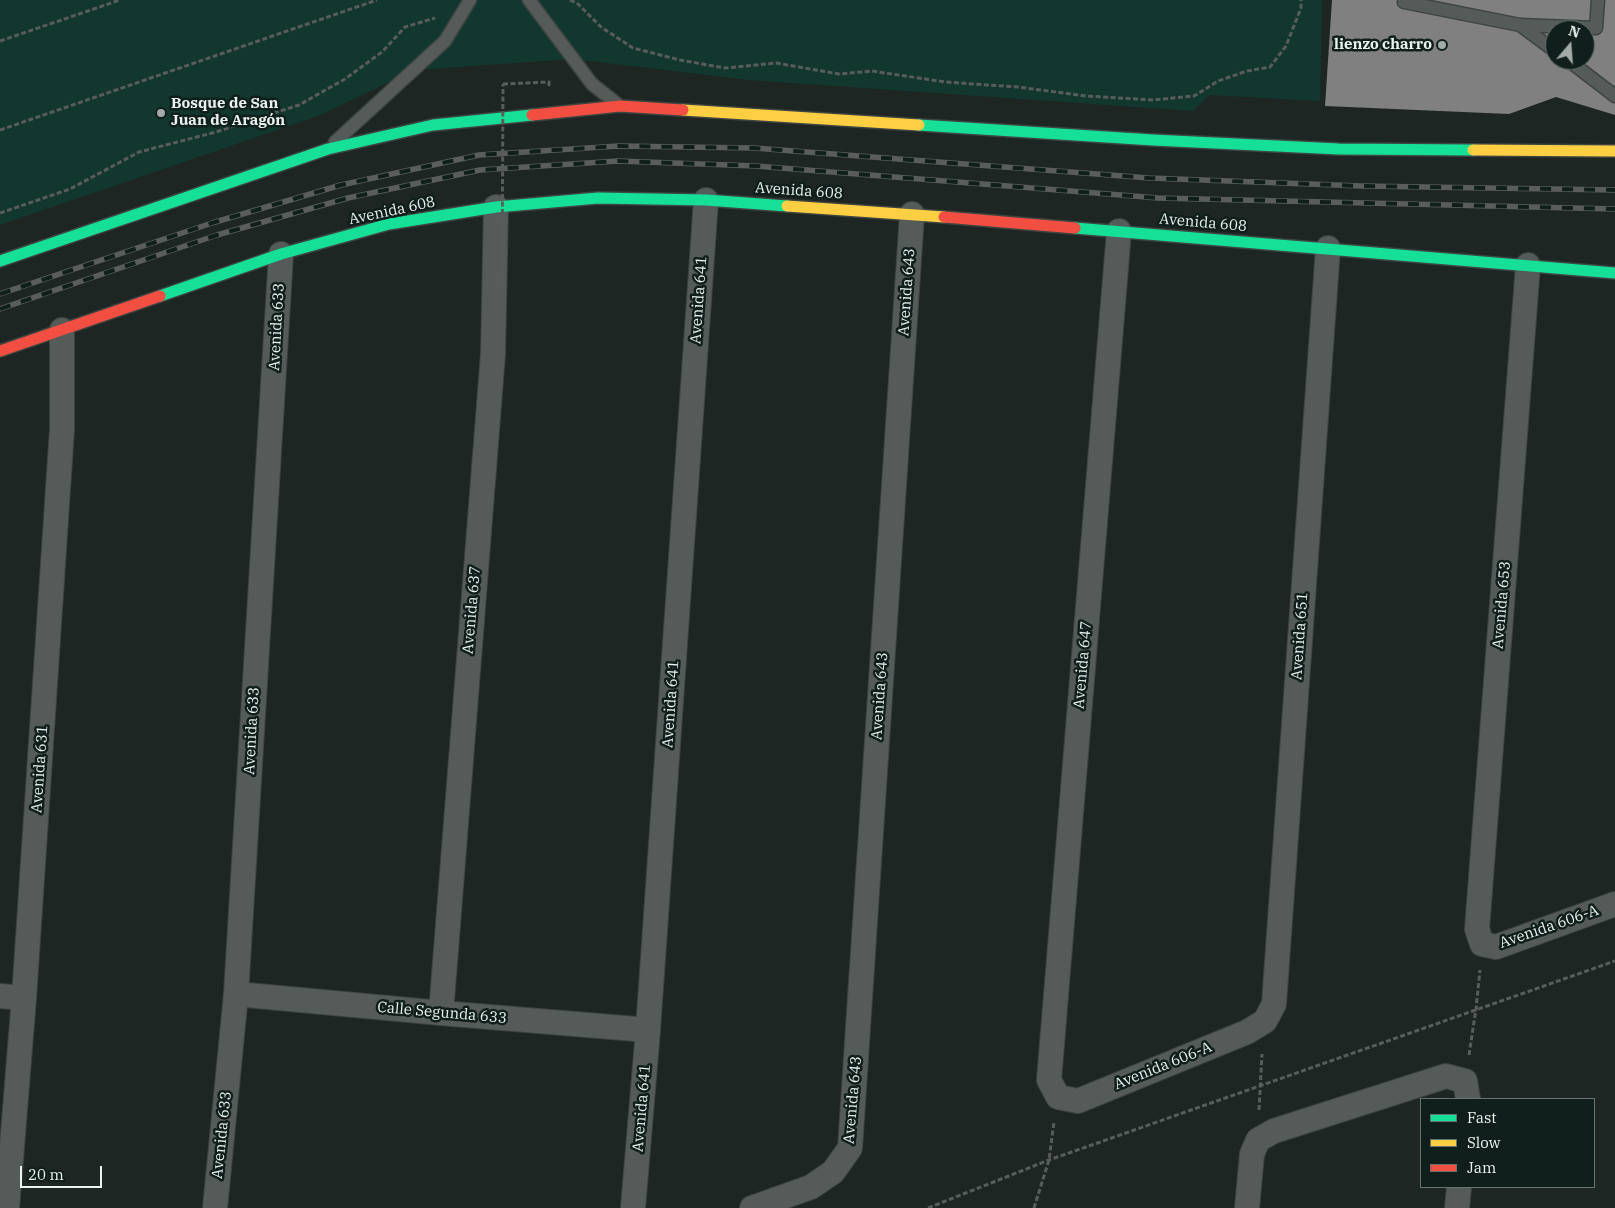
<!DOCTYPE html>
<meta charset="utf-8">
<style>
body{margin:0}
#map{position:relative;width:1615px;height:1208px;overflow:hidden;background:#1e2623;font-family:"IBM Plex Serif",serif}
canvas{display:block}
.legend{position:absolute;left:1420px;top:1098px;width:175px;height:90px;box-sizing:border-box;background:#101f1b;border:1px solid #677370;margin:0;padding:6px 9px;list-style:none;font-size:15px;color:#e9f2ef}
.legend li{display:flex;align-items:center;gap:10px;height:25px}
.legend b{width:25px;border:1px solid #677370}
.north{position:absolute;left:1545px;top:20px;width:50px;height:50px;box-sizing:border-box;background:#101f1b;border:1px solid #677370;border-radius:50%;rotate:18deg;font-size:14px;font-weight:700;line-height:20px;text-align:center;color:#e9f2ef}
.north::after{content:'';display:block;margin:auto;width:18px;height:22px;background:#a2aba8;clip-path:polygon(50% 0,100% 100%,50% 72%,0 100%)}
.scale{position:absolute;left:20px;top:1166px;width:82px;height:22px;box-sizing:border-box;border:2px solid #e9f2ef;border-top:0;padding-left:6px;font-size:15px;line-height:18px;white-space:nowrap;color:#e9f2ef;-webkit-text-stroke:4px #101f1b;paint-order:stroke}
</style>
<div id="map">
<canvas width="1615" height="1208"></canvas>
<ul class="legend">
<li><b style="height:6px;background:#16e098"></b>Fast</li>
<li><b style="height:6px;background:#ffcf43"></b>Slow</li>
<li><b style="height:6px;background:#f24e42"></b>Jam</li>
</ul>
<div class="north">N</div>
<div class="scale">20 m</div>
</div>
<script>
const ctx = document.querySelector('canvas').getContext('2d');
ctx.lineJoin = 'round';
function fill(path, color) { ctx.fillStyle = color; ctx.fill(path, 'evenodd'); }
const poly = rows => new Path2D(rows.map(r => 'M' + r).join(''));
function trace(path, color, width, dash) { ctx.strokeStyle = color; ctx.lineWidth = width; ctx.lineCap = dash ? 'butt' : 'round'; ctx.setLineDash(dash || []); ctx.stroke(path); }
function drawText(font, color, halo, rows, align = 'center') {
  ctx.font = font + ' "IBM Plex Serif",serif'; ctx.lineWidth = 5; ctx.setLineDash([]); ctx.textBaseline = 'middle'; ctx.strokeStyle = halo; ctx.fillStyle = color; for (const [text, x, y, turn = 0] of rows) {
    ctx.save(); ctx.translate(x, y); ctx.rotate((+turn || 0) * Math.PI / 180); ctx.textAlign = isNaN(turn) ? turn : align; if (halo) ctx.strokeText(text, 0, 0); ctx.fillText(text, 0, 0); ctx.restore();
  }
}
const green = poly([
 [0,0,1322,0,1320,101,1209,95,1193,111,749,80,573,59,415,70,318,116,0,225]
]);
const building = poly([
 [1332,0,1615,0,1615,115,1556,97,1509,114,1325,106],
 [1555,30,1585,30,1585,60,1555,60]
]);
const path = poly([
 [570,0,578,4,601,27,633,48,680,60,725,68,776,63,839,74,872,71,945,82,1018,87,1086,96,1153,100,1194,96,1218,81,1247,71,1270,67,1286,46,1301,8,1301,0],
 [0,41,120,0],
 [503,84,549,82,549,87],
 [0,130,377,0],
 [0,213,70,189,139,152,216,132,299,105,345,79,382,52,405,27,435,18],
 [1469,1055,1476,1009,1480,970],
 [1259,1110,1262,1054],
 [928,1208,1049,1160,1615,961],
 [1034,1208,1049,1160,1054,1122]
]);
const lane = poly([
 [529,0,592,84,616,103],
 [1404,0,1404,2,1520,25,1596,28,1598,0],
 [1520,25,1555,51],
 [1568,60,1615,96],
 [335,142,445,41,470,0]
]);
const street = poly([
 [1119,231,1049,1080,1058,1097,1078,1101,1247,1032,1265,1021,1274,1004,1328,248],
 [1528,265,1477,929,1482,944,1496,947,1615,904],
 [236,994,441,1013,648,1030],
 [0,996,24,998],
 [441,1013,493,354,496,207],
 [7,1208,24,998,62,429,62,330],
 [215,1208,236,994,281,254],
 [633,1208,648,1030,706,200],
 [752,1208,811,1187,833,1172,850,1148,912,214],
 [1247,1208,1252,1154,1258,1140,1274,1131,1446,1076,1465,1081,1468,1099],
 [1457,1208,1459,1187]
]);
const fast = poly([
 [919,125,1153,140,1339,149,1473,150],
 [1075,228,1615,273],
 [0,261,328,149,433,125,532,115],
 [160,296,281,254,389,224,496,207,598,198,706,200,787,206]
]);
const slow = poly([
 [683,110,919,125],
 [1473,150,1615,151],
 [787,206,944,217]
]);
const jam = poly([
 [532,115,620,106,683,110],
 [944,217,1075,228],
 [0,351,160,296]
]);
const rail = poly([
 [0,294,212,223,341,185,479,155,618,146,754,148,1149,178,1362,186,1615,190],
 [0,309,217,235,348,198,480,170,618,161,756,166,1158,198,1615,209]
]);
const pathBridge = poly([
 [502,289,503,84]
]);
const markers = [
 [1442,45,5,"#a2aba8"],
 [161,113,5,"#a2aba8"]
];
const poiNames = [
 ["lienzo charro",1432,45],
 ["Bosque de San",171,104,"left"],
 ["Juan de Aragón",171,121,"left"]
];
const streetNames = [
 ["Avenida 608",799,191,4],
 ["Avenida 608",392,211,-12],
 ["Avenida 608",1203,223,5],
 ["Avenida 643",907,292,-86],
 ["Avenida 641",699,300,-86],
 ["Avenida 633",277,327,-87],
 ["Avenida 653",1502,605,-85],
 ["Avenida 637",472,610,-85],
 ["Avenida 651",1300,636,-86],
 ["Avenida 647",1083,665,-85],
 ["Avenida 643",880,696,-86],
 ["Avenida 641",671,704,-86],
 ["Avenida 633",252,731,-87],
 ["Avenida 631",40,769,-86],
 ["Avenida 606-A",1549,927,-19],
 ["Calle Segunda 633",442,1013,5],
 ["Avenida 606-A",1163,1066,-22],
 ["Avenida 643",853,1100,-85],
 ["Avenida 641",642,1108,-85],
 ["Avenida 633",222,1135,-84]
];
fill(green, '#12372e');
fill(building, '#808080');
trace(lane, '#3d4441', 15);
trace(street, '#3d4441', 26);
trace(fast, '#3d4441', 14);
trace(slow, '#3d4441', 14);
trace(jam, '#3d4441', 14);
trace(path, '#585d5b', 3, [5, 2.5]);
trace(lane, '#555b59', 12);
trace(street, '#555b59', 24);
trace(fast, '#16e098', 11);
trace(slow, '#ffcf43', 11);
trace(jam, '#f24e42', 11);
trace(rail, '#595e5c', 5.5);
trace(rail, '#101f1b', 4, [11]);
trace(pathBridge, '#585d5b', 3, [5, 2.5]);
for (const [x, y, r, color] of markers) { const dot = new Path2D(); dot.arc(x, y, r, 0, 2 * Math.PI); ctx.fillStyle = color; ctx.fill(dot); trace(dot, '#101f1b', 2); }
drawText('bold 15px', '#e9f2ef', '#101f1b', poiNames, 'right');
drawText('15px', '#e9f2ef', '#101f1b', streetNames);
</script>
